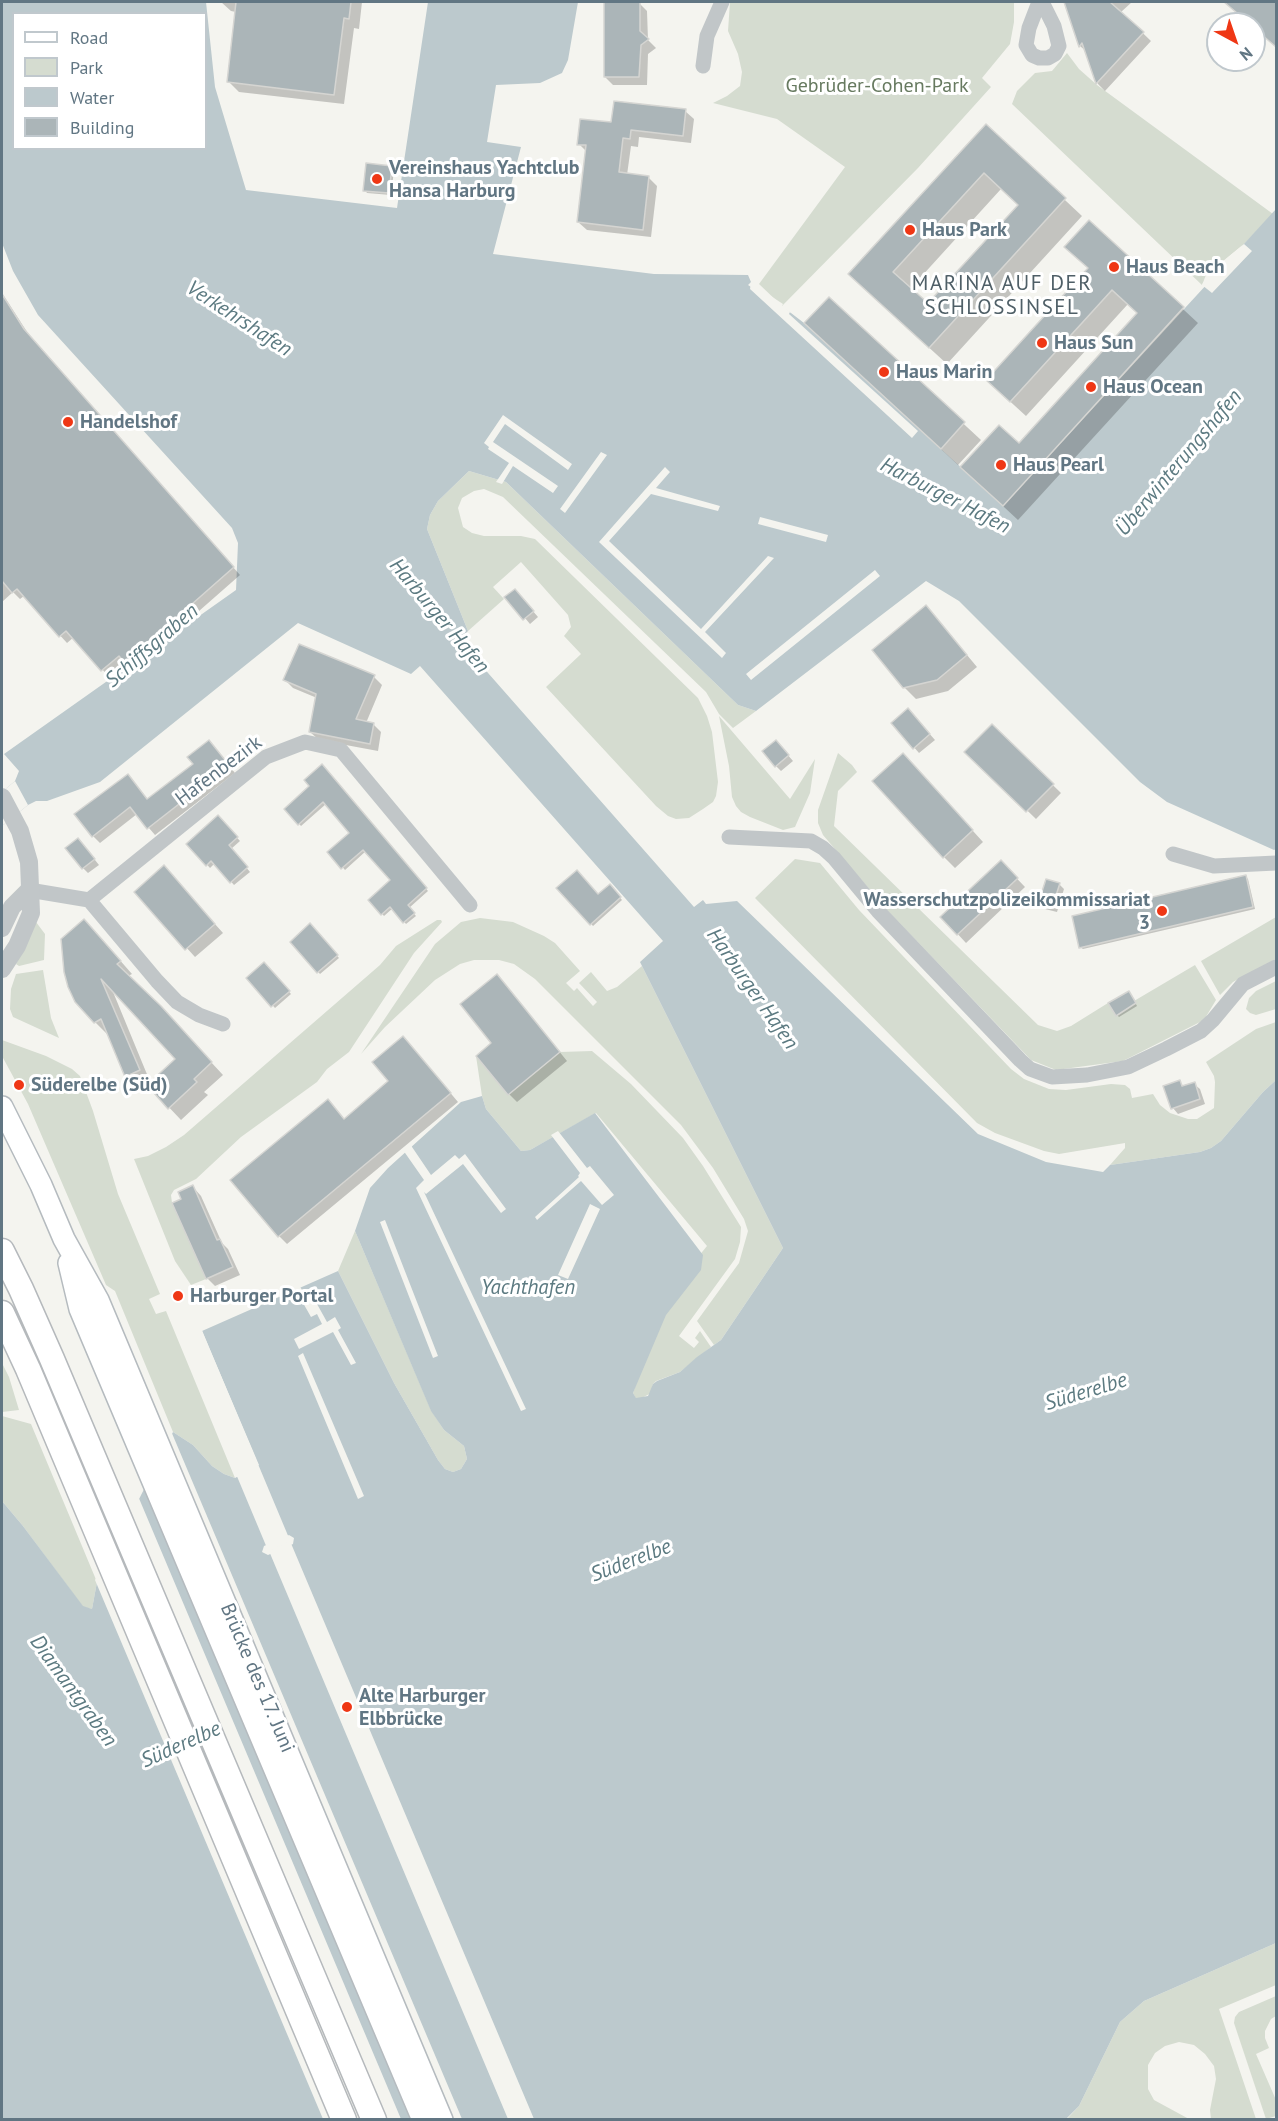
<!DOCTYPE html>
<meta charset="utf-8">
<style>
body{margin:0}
#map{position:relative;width:1278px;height:2121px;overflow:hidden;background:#f4f4ef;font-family:"PT Sans",sans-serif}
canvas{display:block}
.frame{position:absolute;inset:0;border:3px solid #617683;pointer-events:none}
.legend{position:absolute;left:12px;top:12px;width:195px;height:138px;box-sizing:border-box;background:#fff;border:2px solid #c0c8cd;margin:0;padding:8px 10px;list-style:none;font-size:18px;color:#617683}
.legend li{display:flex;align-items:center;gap:12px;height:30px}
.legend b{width:30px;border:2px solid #c0c8cd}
.north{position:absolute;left:1206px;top:12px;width:60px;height:60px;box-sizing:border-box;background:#fff;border:2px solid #c0c8cd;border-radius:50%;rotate:140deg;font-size:16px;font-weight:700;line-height:24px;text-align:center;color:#617683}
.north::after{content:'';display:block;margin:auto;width:21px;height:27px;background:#ef3715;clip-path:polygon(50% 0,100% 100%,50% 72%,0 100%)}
</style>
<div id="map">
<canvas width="1278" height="2121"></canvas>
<div class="frame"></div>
<ul class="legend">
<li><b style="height:8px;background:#fff"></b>Road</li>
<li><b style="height:16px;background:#d5dcd0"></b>Park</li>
<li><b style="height:16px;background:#bcc9cd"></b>Water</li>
<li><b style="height:16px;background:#abb5b8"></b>Building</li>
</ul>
<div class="north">N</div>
</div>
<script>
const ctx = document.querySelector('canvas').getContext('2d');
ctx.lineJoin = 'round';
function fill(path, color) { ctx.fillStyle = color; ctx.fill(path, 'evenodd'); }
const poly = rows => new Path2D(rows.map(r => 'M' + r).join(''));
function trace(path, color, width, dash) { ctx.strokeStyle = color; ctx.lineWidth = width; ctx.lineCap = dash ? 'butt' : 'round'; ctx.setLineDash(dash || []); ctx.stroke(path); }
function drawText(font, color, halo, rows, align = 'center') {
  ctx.font = font + ' "PT Sans",sans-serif'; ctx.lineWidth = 6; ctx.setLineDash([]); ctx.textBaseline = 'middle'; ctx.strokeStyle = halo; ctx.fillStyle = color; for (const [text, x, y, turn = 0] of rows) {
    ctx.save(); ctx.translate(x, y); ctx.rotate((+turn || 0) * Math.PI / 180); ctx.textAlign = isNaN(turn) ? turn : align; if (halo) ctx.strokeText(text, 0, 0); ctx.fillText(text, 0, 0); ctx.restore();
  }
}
const green = poly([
 [730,2,1014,2,1014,22,1010,44,982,78,991,87,918,168,782,306,759,284,845,167,777,119,713,103,727,96,740,86,742,72,738,54,728,31],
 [1067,53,1079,69,1097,85,1273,214,1244,244,1206,275,1202,285,1012,104,1017,91,1035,73,1052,71],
 [469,471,506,482,738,705,756,711,733,728,719,714,706,692,503,497,484,489,474,491,462,498,458,508,463,527,472,533,484,536,521,536,535,539,698,698,707,716,712,732,718,782,716,796,713,802,703,809,689,818,676,819,668,816,656,806,546,687,581,654,564,636,571,627,568,615,521,562,493,587,504,599,468,631,427,529,430,515,438,501],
 [719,716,790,799,815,759,810,793,795,827,783,830,750,817,741,812,736,806,732,797,729,766],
 [838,753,852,765,857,772,838,791,834,826,1038,1025,1057,1031,1071,1026,1108,1003,1116,1015,1135,1004,1134,1001,1195,965,1216,1000,1204,1020,1123,1061,1056,1070,1031,1060,887,910,823,835,818,823,818,810],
 [795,859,820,863,859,910,1011,1069,1024,1079,1049,1089,1066,1090,1111,1084,1125,1085,1130,1089,1132,1098,1153,1094,1160,1105,1170,1113,1188,1119,1197,1119,1214,1108,1215,1082,1214,1076,1206,1062,1256,1029,1276,1022,1276,1080,1263,1092,1221,1141,1211,1148,1200,1152,1110,1165,1125,1148,1125,1143,1059,1154,1044,1151,995,1133,977,1123,755,898],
 [1276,917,1276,959,1233,982,1220,995,1201,961],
 [480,918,513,922,544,936,555,943,580,971,566,983,574,991,577,988,593,1006,597,1002,579,983,591,972,607,991,617,987,642,966,783,1248,721,1340,714,1345,697,1321,739,1263,748,1231,744,1219,713,1168,681,1125,535,979,514,964,499,960,474,960,460,964,435,980,385,1027,361,1054,435,944,461,922],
 [437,920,441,920,442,922,414,953,349,1052,327,1069,317,1082,241,1137,196,1179,174,1190,171,1195,172,1203,206,1279,191,1285,175,1261,134,1159,148,1156,166,1147,184,1135,380,965,396,946],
 [36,922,45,934,44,960,19,966,16,964],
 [43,970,51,1018,59,1038,13,1017,10,1009,11,989,16,974],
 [1276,981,1276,1009,1256,1015,1250,1013,1246,1009,1249,998,1256,991],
 [2,1040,46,1056,72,1069,80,1076,93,1111,118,1194,160,1294,149,1299,156,1314,166,1311,235,1478,224,1474,212,1466,193,1445,173,1432,115,1291,106,1285,28,1104,2,1056],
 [592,1051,631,1084,683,1138,703,1166,741,1227,740,1242,735,1259,679,1336,694,1348,699,1342,695,1338,700,1331,711,1347,680,1372,656,1381,653,1384,651,1393,642,1398,636,1399,633,1393,663,1300,707,1246,596,1113,530,1150,521,1151,486,1109,482,1096,476,1056,508,1095,560,1052],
 [355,1231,431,1410,444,1430,464,1446,467,1459,461,1469,453,1472,445,1469,438,1460,394,1383,338,1271],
 [2,1363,9,1377,19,1410,2,1412],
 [2,1416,31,1424,97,1582,92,1609,83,1607,23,1526,2,1501],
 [1276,1943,1276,1985,1219,2009,1256,2119,1211,2119,1210,2110,1216,2079,1214,2066,1205,2054,1194,2045,1179,2042,1165,2046,1155,2053,1148,2065,1148,2089,1154,2100,1189,2119,1066,2120,1079,2106,1120,2022,1144,2001],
 [1276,1996,1276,2016,1271,2019,1265,2031,1265,2038,1269,2048,1256,2054,1276,2100,1276,2116,1266,2119,1234,2023,1235,2017,1239,2012]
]);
const water = poly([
 [2,2,206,2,215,87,246,190,397,208,428,2,578,2,568,60,562,73,540,83,496,85,487,142,521,147,493,254,654,274,748,275,751,282,748,285,791,313,804,323,1003,506,1276,209,1276,849,1274,850,1167,802,1140,782,959,601,926,581,756,711,738,705,506,482,469,471,438,501,430,515,427,529,468,631,459,640,694,907,703,900,706,904,737,901,978,1134,1046,1162,1103,1172,1110,1165,1200,1152,1211,1148,1221,1141,1263,1092,1276,1080,1276,1943,1144,2001,1120,2022,1079,2106,1066,2119,2,2119,2,1501,23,1526,83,1606,92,1609,97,1582,173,1432,193,1445,212,1466,224,1474,235,1478,259,1465,202,1331,338,1271,394,1383,438,1460,445,1469,453,1472,461,1469,467,1459,464,1446,444,1430,431,1411,355,1231,370,1188,388,1168,461,1102,482,1096,486,1109,521,1151,530,1150,595,1113,703,1255,701,1270,666,1315,633,1393,636,1398,648,1396,653,1384,657,1381,680,1372,697,1357,721,1340,783,1248,640,962,663,941,420,666,411,674,298,623,100,782,47,801,36,801,28,805,2,826,2,792,15,781,19,771,4,754,236,590,238,543,232,528,38,315,13,271,2,243],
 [14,14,206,14,206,148,14,148],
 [289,1535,294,1538,293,1544,268,1555,262,1552,264,1546]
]);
const pier = poly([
 [1244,244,1252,251,1212,293,1202,285,1203,283,1227,258],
 [751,283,783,304,782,306,790,312,789,314,918,431,912,438,750,289],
 [503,415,572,464,568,470,505,424,493,442,558,486,553,493,513,466,502,484,496,482,509,463,488,449,489,447,484,443],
 [601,452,607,455,565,513,560,509],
 [665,467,670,472,656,488,720,506,718,511,651,494,609,541,701,629,768,556,774,558,705,632,726,653,722,658,599,542],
 [760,517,828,535,826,542,758,524],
 [875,570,880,576,751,680,746,674],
 [15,781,28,805,2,826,2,792],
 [558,1131,587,1168,590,1166,614,1195,602,1205,581,1181,537,1220,535,1217,579,1177,578,1176,580,1173,551,1135],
 [410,1144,431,1175,455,1155,459,1159,465,1154,506,1209,501,1213,463,1164,426,1194,424,1192,526,1409,521,1411,416,1188,424,1180,403,1150],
 [590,1204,600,1209,568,1279,558,1275],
 [385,1220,438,1356,433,1358,380,1222],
 [299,1285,307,1298,317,1304,327,1322,335,1317,341,1328,338,1330,356,1363,351,1365,333,1332,299,1349,294,1339,322,1324,317,1314,311,1317,294,1287],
 [201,1328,289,1538,267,1548,236,1474,255,1464,199,1332],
 [303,1353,364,1496,358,1499,298,1356],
 [171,1431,462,2119,411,2119,143,1485],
 [138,1496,401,2119,323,2119,95,1580],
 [290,1541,534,2119,508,2119,269,1551]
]);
const shadow = poly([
 [221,2,362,2,359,29,354,28,344,104,239,92,228,81,236,12,231,11],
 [1065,2,1132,2,1121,12,1151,41,1105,91,1098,84,1087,52,1080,46],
 [1236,2,1276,2,1276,47,1254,27,1254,24,1250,24,1232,6],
 [639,3,647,11,648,40,656,48,648,54,647,85,613,85,605,77],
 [685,111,694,119,691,143,639,137,638,147,631,146,627,175,648,177,657,186,651,237,587,230,578,222,586,151,579,144,612,124],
 [986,126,1082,216,947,364,867,291],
 [1001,189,1019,206,928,305,910,289],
 [391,167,394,170,391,195,367,193,365,190],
 [1089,222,1198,323,1018,520,977,482,1019,445,1138,314,1128,304,1026,416,1003,395,1090,269],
 [2,293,31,338,240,575,133,669,126,662,109,677,74,637,67,643,24,596,20,599,13,592,2,602],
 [829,299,981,440,958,465,823,340],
 [520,596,538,617,530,624,525,618],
 [937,619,977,667,948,691,916,699,904,687],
 [374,677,382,685,366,723,373,724,381,732,378,751,319,740,310,732,317,698,293,688,285,680],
 [913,715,935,740,919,753,893,723],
 [992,726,1061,793,1036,819,967,752],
 [209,742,235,773,155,835,137,814,100,843,93,836,135,783,148,800,195,764],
 [781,747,793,761,781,771,776,766],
 [322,766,428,891,409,908,416,916,406,924,393,908,384,916,370,900,392,881,366,851,345,870,330,852,351,834,326,804,301,826,286,809,311,787],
 [914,766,983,842,955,868,944,857],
 [218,817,240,841,231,849,250,872,234,885,215,863,210,868,189,844],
 [83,845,99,865,88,873,83,868],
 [1001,862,1025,887,966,943,942,917],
 [172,876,223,933,195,957,136,892],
 [1246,877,1248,879,1255,909,1083,949,1080,947],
 [1059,884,1064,889,1057,912,1045,909,1040,903],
 [610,886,622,900,593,926,558,888,598,896],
 [310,926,339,958,320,974,292,942],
 [96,933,132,974,128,976,172,1020,223,1075,204,1092,208,1095,181,1120,147,1084,138,1088,126,1076,107,1034,95,1022],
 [111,987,177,1059,151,1084],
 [264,964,291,994,275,1008,248,978],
 [505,985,567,1061,517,1102,509,1094,494,1043],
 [1131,995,1137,1006,1119,1017,1117,1015],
 [411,1046,458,1102,287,1244,279,1236,344,1120,390,1081],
 [1179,1082,1185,1087,1194,1084,1200,1089,1205,1104,1178,1114,1173,1108],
 [193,1187,201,1196,222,1243,228,1249,240,1275,215,1286,207,1278,183,1200]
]);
const building = poly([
 [236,2,351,2,349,19,344,18,334,95,227,82,236,2],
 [604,2,640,2,640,31,649,39,641,45,639,77,604,77,604,2],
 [1064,2,1110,2,1144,32,1096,84,1082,43,1079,47,1064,2],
 [1224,2,1276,2,1276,47,1254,28,1254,24,1250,24,1224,2],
 [614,101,686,109,683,136,631,130,630,139,623,138,619,172,649,176,643,230,577,222,586,145,577,145,580,119,611,122,614,101],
 [986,124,1066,198,929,348,848,274,986,124],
 [984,173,1018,205,928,303,893,272,984,173],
 [366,163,392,166,389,193,363,191,366,163],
 [1089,220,1184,307,1003,506,960,467,999,425,1019,443,1137,313,1112,290,1010,402,986,380,1088,268,1064,247,1089,220],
 [2,294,24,329,234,567,125,663,119,656,101,671,66,631,59,637,17,589,12,593,2,581,2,294],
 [829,297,965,422,941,449,804,323,829,297],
 [515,589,534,611,523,620,504,597,515,589],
 [926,605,967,655,937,680,903,688,872,650,926,605],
 [299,644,375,675,356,719,374,723,370,744,309,732,316,694,283,680,299,644],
 [908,708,930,734,913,749,891,723,908,708],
 [992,724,1054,784,1026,812,964,752,992,724],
 [209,740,229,765,147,829,130,807,92,837,74,814,128,774,147,799,193,764,187,757,209,740],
 [776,740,789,755,775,767,762,751,776,740],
 [903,753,973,830,943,858,872,781,903,753],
 [322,764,427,888,408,905,415,913,403,923,390,907,381,915,368,900,390,880,363,850,341,869,327,852,349,833,323,802,298,825,284,809,309,786,304,780,322,764],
 [218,815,238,837,229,845,248,867,230,883,211,861,206,866,186,844,218,815],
 [78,838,95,859,82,869,65,848,78,838],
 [1001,860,1018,878,957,935,940,917,1001,860],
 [164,865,215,924,185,950,134,892,164,865],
 [577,870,598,894,610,884,621,897,590,925,556,888,577,870],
 [1246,875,1253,907,1079,948,1072,916,1246,875],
 [1046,879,1060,883,1052,908,1038,904,1046,879],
 [84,919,121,961,117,964,161,1006,212,1062,194,1079,197,1082,168,1109,147,1085,175,1059,101,979,140,1070,125,1077,101,1019,94,1023,75,1002,68,987,64,972,61,939,84,919],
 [310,923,338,955,317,973,290,942,310,923],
 [264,962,290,991,271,1007,246,978,264,962],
 [497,974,560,1052,508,1095,476,1056,491,1043,460,1004,497,974],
 [1129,991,1136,1003,1116,1016,1108,1003,1129,991],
 [403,1036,451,1093,278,1237,230,1180,328,1099,344,1119,388,1081,372,1062,403,1036],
 [1180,1080,1182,1086,1195,1082,1200,1099,1171,1109,1163,1086,1180,1080],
 [193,1185,217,1240,220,1239,233,1267,206,1279,172,1203,181,1199,178,1192,193,1185]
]);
const minor = poly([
 [1039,2,1029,28,1026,45,1032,55,1039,58,1048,58,1055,54,1059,46,1054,26,1042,2],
 [703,66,707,36,722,2],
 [729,837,811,841,823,848,834,858,878,911,1020,1060,1030,1069,1052,1077,1087,1075,1128,1067,1166,1049,1201,1031,1213,1020,1243,984,1276,967],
 [1173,854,1214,866,1276,863],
 [29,890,89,900,157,981,177,1002,199,1015,223,1024],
 [89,900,266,757,305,742,341,750,470,905]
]);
const tertiary = poly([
 [2,797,20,831,29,862,31,913,17,946,2,969],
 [2,928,12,907,29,890]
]);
const secondary = poly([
 [2,1107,41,1185,64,1239,98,1300,442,2120],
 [69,1263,80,1309,423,2120]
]);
const trunk = poly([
 [2,1251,21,1289,52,1359,374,2120],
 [2,1313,28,1369,344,2120]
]);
const markers = [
 [377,179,6,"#ef3715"],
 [910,230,6,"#ef3715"],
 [1114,267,6,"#ef3715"],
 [1042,343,6,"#ef3715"],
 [884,372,6,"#ef3715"],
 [1091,387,6,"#ef3715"],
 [68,422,6,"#ef3715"],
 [1001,465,6,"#ef3715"],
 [1162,911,6,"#ef3715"],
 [19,1085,6,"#ef3715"],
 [178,1296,6,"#ef3715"],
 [347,1707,6,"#ef3715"]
];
const parkNames = [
 ["Gebrüder-Cohen-Park",877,86]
];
const poiNames = [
 ["Vereinshaus Yachtclub",389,168],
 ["Hansa Harburg",389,191],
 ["Haus Park",922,230],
 ["Haus Beach",1126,267],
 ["Haus Sun",1054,343],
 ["Haus Marin",896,372],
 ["Haus Ocean",1103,387],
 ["Handelshof",80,422],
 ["Haus Pearl",1013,465],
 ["Wasserschutzpolizeikommissariat",1150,900,"right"],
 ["3",1150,923,"right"],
 ["Süderelbe (Süd)",31,1085],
 ["Harburger Portal",190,1296],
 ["Alte Harburger",359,1696],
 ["Elbbrücke",359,1719]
];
const streetNames = [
 ["Hafenbezirk",219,771,-37],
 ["Brücke des 17. Juni",257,1678,67]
];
const neighbourhoodNames = [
 ["MARINA AUF DER",1002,284],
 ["SCHLOSSINSEL",1002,308]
];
const waterNames = [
 ["Verkehrshafen",239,319,33],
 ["Überwinterungshafen",1179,463,-50],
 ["Harburger Hafen",945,496,27],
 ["Harburger Hafen",439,616,50],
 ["Schiffsgraben",152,646,-41],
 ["Harburger Hafen",752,989,55],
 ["Yachthafen",528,1288],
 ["Süderelbe",1086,1392,-17],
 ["Süderelbe",631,1561,-21],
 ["Diamantgraben",73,1691,54],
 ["Süderelbe",181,1745,-24]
];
fill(green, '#d5dcd0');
fill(water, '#bcc9cd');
fill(pier, '#f4f4ef');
fill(shadow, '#0003');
fill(building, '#abb5b8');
trace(building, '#d5d5d2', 1.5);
trace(secondary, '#b5bbbf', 24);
trace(trunk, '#b5b9bc', 27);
trace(minor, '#c1c6c8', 15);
trace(tertiary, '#c1c6c8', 18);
trace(secondary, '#fff', 21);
trace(trunk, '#fff', 24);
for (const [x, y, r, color] of markers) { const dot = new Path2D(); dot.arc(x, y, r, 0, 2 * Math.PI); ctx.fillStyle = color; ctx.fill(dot); trace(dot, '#fff', 2); }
drawText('20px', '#677a60', '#fff', parkNames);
drawText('bold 20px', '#617683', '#fff', poiNames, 'left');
drawText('20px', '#617683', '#fff', streetNames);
ctx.letterSpacing = '1.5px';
drawText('21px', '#4f5f67', '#fff', neighbourhoodNames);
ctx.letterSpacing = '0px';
drawText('italic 21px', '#5c7a81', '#fff', waterNames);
</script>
